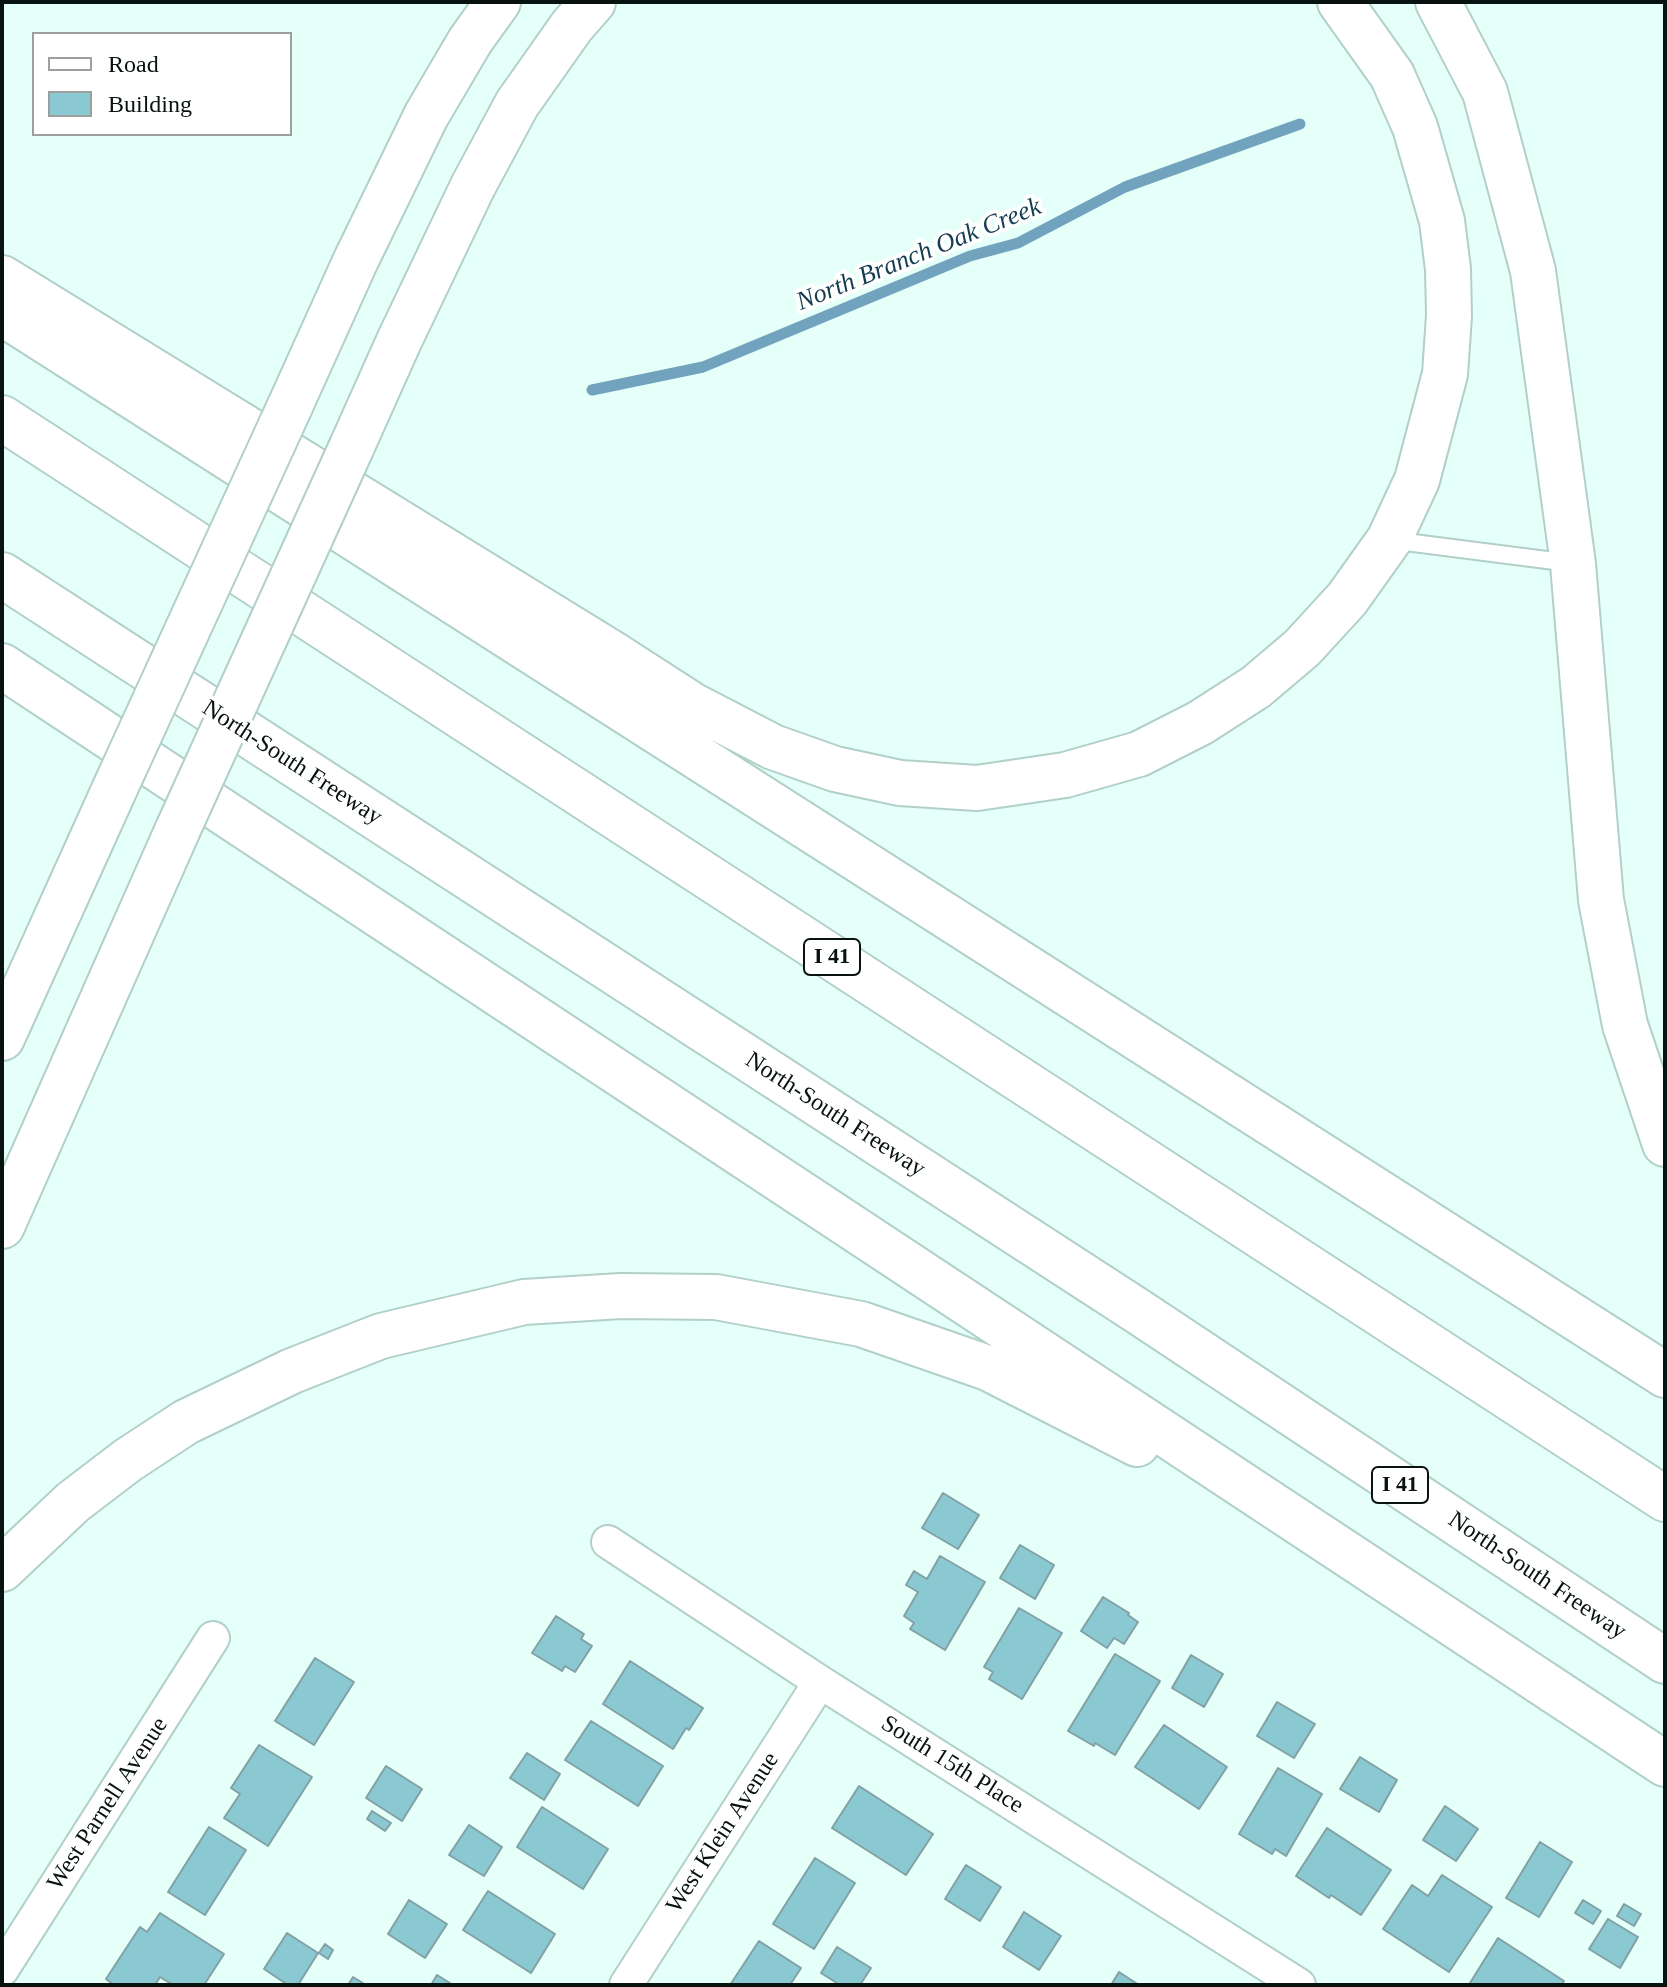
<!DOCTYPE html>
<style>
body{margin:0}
#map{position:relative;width:1667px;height:1987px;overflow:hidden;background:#e5fff9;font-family:Georgia,serif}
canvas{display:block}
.frame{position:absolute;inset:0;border:4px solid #081311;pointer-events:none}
.legend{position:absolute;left:32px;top:32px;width:260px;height:104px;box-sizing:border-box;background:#fff;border:2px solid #9ca1a0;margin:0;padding:10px 14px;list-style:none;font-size:24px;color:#081311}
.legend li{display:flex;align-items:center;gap:16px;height:40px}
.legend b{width:40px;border:2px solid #9ca1a0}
</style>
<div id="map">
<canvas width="1667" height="1987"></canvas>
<div class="frame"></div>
<ul class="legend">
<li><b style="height:10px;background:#fff"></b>Road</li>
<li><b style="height:22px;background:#8ac9d1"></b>Building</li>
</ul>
</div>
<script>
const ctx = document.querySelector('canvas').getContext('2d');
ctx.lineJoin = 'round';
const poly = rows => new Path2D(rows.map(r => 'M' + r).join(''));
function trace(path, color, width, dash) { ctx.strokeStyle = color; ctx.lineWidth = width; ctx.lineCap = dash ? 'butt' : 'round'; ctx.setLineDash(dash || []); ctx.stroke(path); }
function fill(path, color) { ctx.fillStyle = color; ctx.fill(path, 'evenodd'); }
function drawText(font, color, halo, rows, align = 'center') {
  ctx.font = font + ' Georgia,serif'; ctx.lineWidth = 8; ctx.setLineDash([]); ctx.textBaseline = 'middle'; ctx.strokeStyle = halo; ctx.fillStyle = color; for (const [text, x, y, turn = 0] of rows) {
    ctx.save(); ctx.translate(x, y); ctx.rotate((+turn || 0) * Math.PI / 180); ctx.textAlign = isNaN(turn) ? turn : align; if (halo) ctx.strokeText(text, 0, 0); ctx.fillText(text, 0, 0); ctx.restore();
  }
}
const stream = poly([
 [592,390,703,367,970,256,1018,243,1125,187,1300,124]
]);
const building = poly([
 [943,1493,979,1515,958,1549,922,1528,943,1493],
 [1020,1545,1054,1565,1035,1599,1000,1578,1020,1545],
 [940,1556,985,1582,945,1650,910,1629,914,1623,904,1616,918,1592,906,1585,914,1571,927,1579,940,1556],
 [1103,1597,1129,1613,1128,1615,1138,1622,1124,1644,1114,1638,1107,1648,1081,1631,1103,1597],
 [1019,1608,1062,1633,1022,1699,989,1679,993,1672,984,1667,1019,1608],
 [556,1616,584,1634,581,1639,592,1646,575,1672,565,1666,562,1671,532,1653,556,1616],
 [1115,1654,1160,1681,1115,1755,1095,1743,1094,1746,1068,1731,1115,1654],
 [1191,1655,1223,1674,1204,1707,1172,1688,1191,1655],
 [315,1658,354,1682,314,1745,275,1721,315,1658],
 [630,1661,703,1708,689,1730,686,1728,673,1749,603,1704,630,1661],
 [1277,1702,1315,1724,1294,1758,1257,1736,1277,1702],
 [591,1721,663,1766,638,1806,565,1760,591,1721],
 [1164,1725,1227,1767,1199,1809,1135,1767,1164,1725],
 [259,1745,312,1777,268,1846,224,1818,240,1794,231,1788,259,1745],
 [527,1753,560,1774,544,1800,510,1778,527,1753],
 [1360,1757,1397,1780,1379,1812,1340,1789,1360,1757],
 [386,1766,422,1789,402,1821,366,1798,386,1766],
 [1278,1768,1322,1794,1286,1856,1275,1849,1272,1854,1239,1834,1278,1768],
 [859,1786,933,1834,906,1875,832,1828,859,1786],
 [1445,1806,1478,1829,1456,1861,1423,1840,1445,1806],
 [542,1807,608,1849,583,1889,517,1847,542,1807],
 [372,1811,391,1823,385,1831,367,1819,372,1811],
 [469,1825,502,1847,484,1876,449,1855,469,1825],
 [209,1827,246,1850,205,1915,168,1892,209,1827],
 [1327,1828,1391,1870,1361,1915,1331,1895,1329,1898,1296,1876,1327,1828],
 [1540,1842,1572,1862,1539,1917,1506,1898,1540,1842],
 [815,1858,855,1883,814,1949,773,1924,815,1858],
 [966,1865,1001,1887,980,1921,945,1899,966,1865],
 [1442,1875,1492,1907,1449,1972,1383,1929,1412,1885,1428,1896,1442,1875],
 [488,1891,555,1934,531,1973,463,1930,488,1891],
 [409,1900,447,1924,425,1958,388,1934,409,1900],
 [1583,1900,1601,1911,1593,1924,1575,1913,1583,1900],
 [1624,1904,1641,1914,1634,1926,1617,1916,1624,1904],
 [1024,1912,1061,1936,1039,1970,1003,1947,1024,1912],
 [160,1913,224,1954,204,1985,173,1985,160,1977,155,1985,114,1985,106,1979,140,1927,147,1932,160,1913],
 [1608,1919,1638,1937,1620,1968,1589,1949,1608,1919],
 [287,1933,318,1953,298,1985,288,1985,264,1969,287,1933],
 [1498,1938,1564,1981,1561,1985,1473,1985,1470,1983,1498,1938],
 [759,1941,801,1968,790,1985,730,1985,759,1941],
 [325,1944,333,1950,328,1959,319,1953,325,1944],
 [837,1947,871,1968,860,1985,840,1985,821,1973,837,1947],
 [1119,1972,1139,1985,1111,1985,1119,1972],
 [437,1975,453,1985,431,1985,437,1975],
 [353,1977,366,1985,348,1985,353,1977]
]);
const service = poly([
 [1390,540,1570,563]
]);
const minor = poly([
 [608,1542,820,1682,1299,1985],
 [2,1970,213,1638],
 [626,1985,820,1682]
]);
const motorway = poly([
 [1438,2,1485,92,1533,271,1573,564,1601,900,1625,1025,1665,1144],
 [2,278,613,654,692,705,773,747,835,769,900,783,977,788,1065,775,1139,754,1200,723,1256,687,1302,648,1347,599,1389,540,1417,480,1445,374,1449,316,1448,269,1442,221,1415,127,1392,75,1340,2],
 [2,313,1665,1375],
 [290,406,355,262,426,116,470,41,498,2],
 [2,418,1665,1499],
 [352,446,399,341,473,186,517,104,572,26,593,2],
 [2,575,1136,1310,1665,1661],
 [2,666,1665,1764],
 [2,1038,115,788],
 [2,1226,178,829],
 [2,1569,73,1502,128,1460,186,1422,292,1371,381,1336,524,1302,621,1296,716,1297,861,1324,988,1368,1137,1444]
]);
const motorwayBridge = poly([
 [115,788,290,406],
 [178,829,352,446]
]);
const shields = [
 [832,957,56],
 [1400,1485,56]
];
const shieldNames = [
 ["I 41",832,957],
 ["I 41",1400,1485]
];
const streetNames = [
 ["North-South Freeway",292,763,33],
 ["North-South Freeway",835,1115,33],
 ["North-South Freeway",1537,1576,34],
 ["South 15th Place",952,1765,32],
 ["West Parnell Avenue",108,1804,-57],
 ["West Klein Avenue",723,1833,-57]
];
const waterNames = [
 ["North Branch Oak Creek",919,255,-22]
];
trace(stream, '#72a3be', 11);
fill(building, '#8ac9d1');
trace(building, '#82a1a5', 2);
trace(service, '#b1d0c9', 20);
trace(minor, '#b1d0c9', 36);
trace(motorway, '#b1d0c9', 48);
trace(service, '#fff', 16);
trace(minor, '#fff', 32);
trace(motorway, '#fff', 44);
trace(motorwayBridge, '#b1d0c9', 48, []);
trace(motorwayBridge, '#fff', 44);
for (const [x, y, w] of shields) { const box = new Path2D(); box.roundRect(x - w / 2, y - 18, w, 36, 6); ctx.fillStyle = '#fff'; ctx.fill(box); trace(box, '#081311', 2); }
drawText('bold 22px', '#081311', null, shieldNames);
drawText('24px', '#081311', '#fff', streetNames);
drawText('italic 26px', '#143d51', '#fff', waterNames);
</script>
